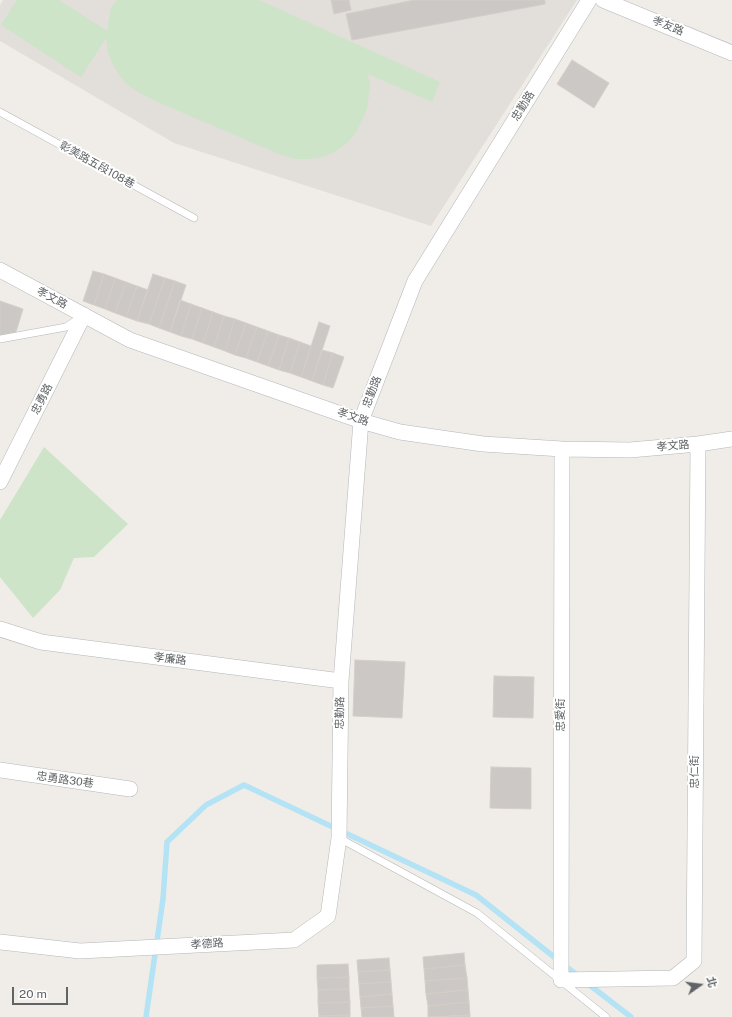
<!DOCTYPE html>
<meta charset="utf-8">
<style>
body{margin:0}
#map{position:relative;width:732px;height:1017px;overflow:hidden;background:#f0ede8;font-family:"Public Sans","Noto Sans TC",sans-serif}
canvas{display:block}
.north{position:absolute;left:680px;top:965px;width:40px;height:40px;-webkit-text-stroke:3px #fff;paint-order:stroke;rotate:76deg;font-size:11px;font-weight:700;line-height:16px;text-align:center;color:#606466}
.north::after{content:'';display:block;margin:auto;width:14px;height:18px;background:#606466;clip-path:polygon(50% 0,100% 100%,50% 72%,0 100%)}
.scale{position:absolute;left:12px;top:987px;width:56px;height:18px;box-sizing:border-box;border:2px solid #606466;border-top:0;padding-left:5px;font-size:12px;line-height:14px;white-space:nowrap;color:#606466;-webkit-text-stroke:3px #fff;paint-order:stroke}
</style>
<div id="map">
<canvas width="732" height="1017"></canvas>
<div class="north">北</div>
<div class="scale">20 m</div>
</div>
<script>
const ctx = document.querySelector('canvas').getContext('2d');
ctx.lineJoin = 'round';
function fill(path, color) { ctx.fillStyle = color; ctx.fill(path, 'evenodd'); }
const poly = rows => new Path2D(rows.map(r => 'M' + r).join(''));
function trace(path, color, width, dash) { ctx.strokeStyle = color; ctx.lineWidth = width; ctx.lineCap = dash ? 'butt' : 'round'; ctx.setLineDash(dash || []); ctx.stroke(path); }
function drawText(font, color, halo, rows, align = 'center') {
  ctx.font = font + ' "Public Sans","Noto Sans TC",sans-serif'; ctx.lineWidth = 4; ctx.setLineDash([]); ctx.textBaseline = 'middle'; ctx.strokeStyle = halo; ctx.fillStyle = color; for (const [text, x, y, turn = 0] of rows) {
    ctx.save(); ctx.translate(x, y); ctx.rotate((+turn || 0) * Math.PI / 180); ctx.textAlign = isNaN(turn) ? turn : align; if (halo) ctx.strokeText(text, 0, 0); ctx.fillText(text, 0, 0); ctx.restore();
  }
}
const education = poly([
 [3,0,577,0,431,226,174,143,0,41,0,5]
]);
const green = poly([
 [17,0,59,0,107,31,111,8,117,0,259,0,440,82,432,102,368,74,370,86,367,110,355,134,347,143,336,151,323,157,309,159,295,159,279,154,153,100,140,93,129,86,120,76,113,65,108,52,106,38,81,77,1,25],
 [44,447,128,524,94,557,74,558,60,590,33,618,0,577,0,520]
]);
const stream = poly([
 [587,983,631,1017],
 [146,1017,163,899,167,842,206,805,244,785,476,895,578,976]
]);
const building = poly([
 [331,0,349,0,351,10,334,14,331,0],
 [414,0,545,0,545,4,352,40,346,14,414,0],
 [572,60,609,83,594,108,557,84,572,60],
 [93,271,104,274,94,305,83,301,93,271],
 [104,274,115,278,105,309,94,305,104,274],
 [153,274,165,278,149,324,137,321,153,274],
 [115,278,126,282,115,313,105,309,115,278],
 [165,278,175,281,159,328,149,324,165,278],
 [175,281,186,285,170,332,159,328,175,281],
 [126,282,137,286,126,317,115,313,126,282],
 [137,286,148,290,137,321,126,317,137,286],
 [180,300,191,304,181,336,170,332,180,300],
 [0,301,23,309,16,332,0,335,0,301],
 [191,304,202,308,192,339,181,336,191,304],
 [202,308,213,312,203,343,192,339,202,308],
 [213,312,224,316,214,347,203,343,213,312],
 [224,316,235,319,225,351,214,347,224,316],
 [235,319,246,323,235,355,225,351,235,319],
 [319,322,330,326,312,381,301,377,319,322],
 [246,323,257,327,246,358,235,355,246,323],
 [257,327,268,331,257,362,246,358,257,327],
 [268,331,279,335,268,366,257,362,268,331],
 [279,335,289,338,279,370,268,366,279,335],
 [289,338,300,342,290,373,279,370,289,338],
 [300,342,311,346,301,377,290,373,300,342],
 [322,350,333,353,323,385,312,381,322,350],
 [333,353,344,357,333,388,323,385,333,353],
 [355,660,405,662,402,718,353,716,355,660],
 [494,676,534,677,533,718,493,717,494,676],
 [491,767,531,768,531,809,490,808,491,767],
 [464,953,465,965,424,969,423,957,464,953],
 [389,958,390,970,358,972,357,960,389,958],
 [348,964,349,977,317,978,317,965,348,964],
 [465,965,467,978,425,981,424,969,465,965],
 [390,970,391,982,359,984,358,972,390,970],
 [349,977,349,989,318,990,317,978,349,977],
 [467,978,468,990,426,994,425,981,467,978],
 [391,982,392,994,360,997,359,984,391,982],
 [349,989,350,1002,318,1003,318,990,349,989],
 [468,990,469,1002,428,1006,426,994,468,990],
 [392,994,393,1006,361,1008,360,997,392,994],
 [350,1002,350,1015,319,1016,318,1003,350,1002],
 [469,1002,470,1015,428,1017,428,1006,469,1002],
 [393,1006,394,1017,362,1017,361,1008,393,1006],
 [350,1015,350,1017,319,1017,319,1016,350,1015],
 [470,1015,470,1017,444,1017,470,1015]
]);
const lane = poly([
 [0,112,194,218],
 [0,339,66,327,78,319],
 [339,838,477,913,606,1017]
]);
const street = poly([
 [603,0,732,53],
 [0,270,130,340,361,421,400,432,483,444,562,449,630,450,698,444,732,439],
 [562,449,561,980,673,978,694,961,698,444],
 [0,482,84,315],
 [0,629,41,642,341,681],
 [0,770,130,789],
 [0,942,80,951,294,940,328,916,339,838,341,681,361,421,415,281,589,0]
]);
const streetNames = [
 ["孝友路",668,26,22],
 ["忠勤路",523,106,-58],
 ["彰美路五段108巷",97,165,29],
 ["孝文路",52,298,28],
 ["忠勤路",372,392,-69],
 ["忠勇路",42,399,-63],
 ["孝文路",353,417,19],
 ["孝文路",673,446,-5],
 ["孝廉路",170,659,7],
 ["忠勤路",340,713,-89],
 ["忠愛街",561,715,-90],
 ["忠仁街",695,772,-90],
 ["忠勇路30巷",65,780,8],
 ["孝德路",207,944,-3]
];
fill(education, '#e2deda');
fill(green, '#cde4c8');
trace(stream, '#b3e3f5', 5.5);
fill(building, '#cbc8c5');
trace(building, '#d4cec7', 1);
trace(lane, '#b3b6b8', 8);
trace(street, '#b3b6b8', 16);
trace(lane, '#fff', 7);
trace(street, '#fff', 15);
drawText('11px', '#606466', '#fff', streetNames);
</script>
